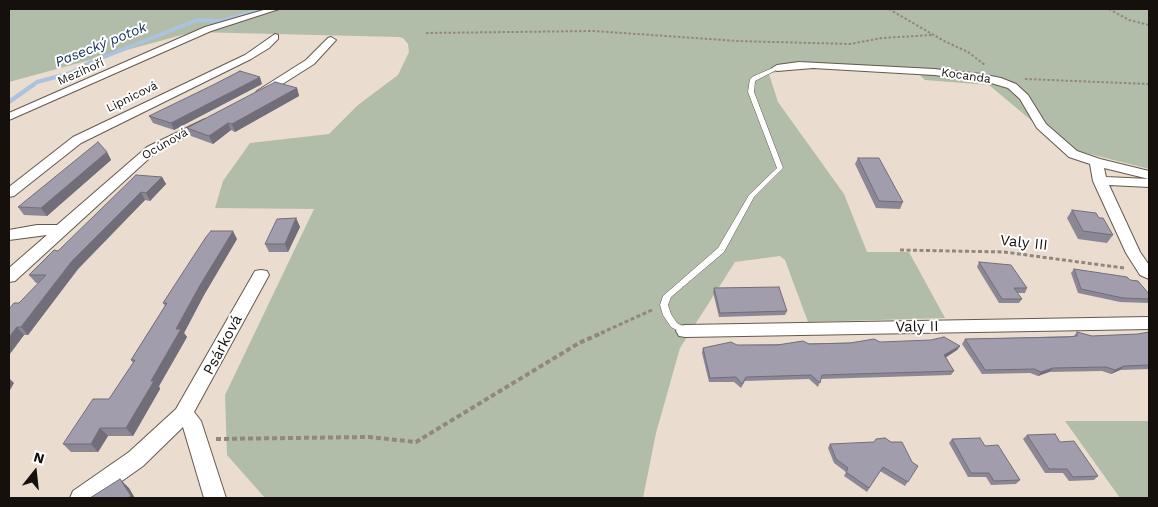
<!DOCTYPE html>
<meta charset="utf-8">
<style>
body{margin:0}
#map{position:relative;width:1158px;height:507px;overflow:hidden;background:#eadccf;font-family:"Work Sans",sans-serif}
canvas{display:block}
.frame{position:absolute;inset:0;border:10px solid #15100c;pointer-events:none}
.north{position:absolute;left:10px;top:447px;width:50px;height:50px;-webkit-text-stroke:4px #fff;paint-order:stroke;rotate:16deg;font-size:14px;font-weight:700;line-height:20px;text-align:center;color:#15100c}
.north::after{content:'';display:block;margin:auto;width:18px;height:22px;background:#15100c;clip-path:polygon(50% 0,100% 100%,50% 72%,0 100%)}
</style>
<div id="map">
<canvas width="1158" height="507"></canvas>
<div class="frame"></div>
<div class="north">N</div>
</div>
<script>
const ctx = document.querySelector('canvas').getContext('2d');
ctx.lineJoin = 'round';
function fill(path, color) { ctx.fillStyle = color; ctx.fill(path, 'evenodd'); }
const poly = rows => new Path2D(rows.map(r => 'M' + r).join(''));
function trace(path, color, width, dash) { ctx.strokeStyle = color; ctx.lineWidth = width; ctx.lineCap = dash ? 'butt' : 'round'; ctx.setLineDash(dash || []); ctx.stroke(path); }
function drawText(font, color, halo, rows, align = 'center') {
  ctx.font = font + ' "Work Sans",sans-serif'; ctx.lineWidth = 4; ctx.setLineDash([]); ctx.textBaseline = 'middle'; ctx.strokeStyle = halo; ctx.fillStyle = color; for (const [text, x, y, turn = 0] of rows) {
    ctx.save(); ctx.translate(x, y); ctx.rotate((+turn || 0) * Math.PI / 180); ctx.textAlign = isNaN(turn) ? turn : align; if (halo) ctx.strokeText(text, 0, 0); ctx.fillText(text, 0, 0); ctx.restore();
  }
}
const green = poly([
 [9,9,1149,9,1149,169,1078,151,1038,126,989,85,925,80,918,73,862,69,791,68,769,74,778,102,844,194,867,252,909,252,945,318,808,322,785,260,780,256,735,262,680,348,656,433,643,498,265,498,227,455,225,395,314,209,215,208,223,181,250,143,329,134,358,105,398,75,409,52,408,44,403,38,399,37,193,32,9,82],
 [1065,421,1149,421,1149,498,1120,498]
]);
const streamFar1 = poly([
 [32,86,37,82,71,73,89,63,197,20,221,21,264,9]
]);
const stream = poly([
 [9,102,33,85]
]);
const pathFar2 = poly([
 [889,9,944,41,968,52,985,65],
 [1109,9,1129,20,1149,25],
 [426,33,594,31,737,41,850,44,882,38,933,35],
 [1025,79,1149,84]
]);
const pathFar1 = poly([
 [900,250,1004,252,1124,268],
 [601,333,652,310]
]);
const path = poly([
 [216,439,369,437,416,442,579,343,604,332]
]);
const service = poly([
 [775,67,780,68,755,81,754,92,783,168,754,197,724,252,671,297,668,305,671,314,677,323,688,329,689,331,688,333,685,334,682,333,671,327,663,315,660,305,663,296,718,248,749,195,777,168,748,92,750,79,754,76,775,67]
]);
const minor = poly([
 [267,9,279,9,211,31,9,120,9,113,205,27,267,9],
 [275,34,278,35,278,39,269,48,251,59,81,143,14,196,9,197,9,187,73,137,245,55,275,34],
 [331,37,336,40,314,64,265,95,257,95,256,93,257,91,306,60,328,38,331,37],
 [799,62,934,69,981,74,1001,78,1016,84,1028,95,1046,124,1077,151,1100,159,1149,171,1149,179,1104,168,1106,177,1149,179,1149,187,1109,185,1140,252,1149,265,1149,279,1140,275,1126,253,1093,181,1090,164,1069,157,1037,128,1020,99,1008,88,981,80,934,75,813,68,777,71,772,68,777,65,799,62],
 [205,119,209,120,211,122,209,124,155,153,15,281,9,282,9,268,47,235,9,240,9,230,37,225,57,225,147,147,205,119],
 [261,270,267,271,269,275,194,412,201,421,226,498,204,498,183,427,143,466,98,498,70,498,73,491,129,452,176,409,255,271,261,270],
 [1149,317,1149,329,685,337,679,336,676,331,679,326,685,325,1149,317]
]);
const wall = poly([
 [262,84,174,130,153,123,149,116],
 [297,88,299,96,235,132,231,130,213,144,191,136,187,128],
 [107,152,111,160,47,216,24,215,18,207],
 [858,158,903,202,900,209,876,208,855,164],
 [162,177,166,184,150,201,145,200,78,269,28,335,24,335,9,355,19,303,39,283,36,283,29,275,58,251],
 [1072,210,1099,218,1113,235,1107,243,1078,239,1067,218],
 [296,218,300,227,288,252,269,252,265,244],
 [237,239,204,295,184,333,187,337,159,386,160,389,133,436,108,436,98,452,71,452,63,444,109,399,133,363,131,360,165,306,163,303],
 [979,262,1027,288,1025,293,1017,293,1022,299,1019,303,999,303,977,267],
 [1074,269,1130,280,1149,294,1149,303,1120,302,1078,293,1071,273],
 [714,288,787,311,785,315,719,317,713,292],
 [1077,332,1092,336,1138,334,1149,332,1149,369,1120,370,1111,374,1102,371,1049,372,1038,376,1030,373,982,374,962,344,965,339,1074,336],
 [880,342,960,346,957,350,946,357,954,371,951,375,821,379,818,387,809,379,745,381,741,388,734,382,709,382,702,353,703,348,737,345],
 [1027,435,1060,442,1098,476,1094,480,1069,481,1063,473,1045,473,1023,439],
 [952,439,985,446,1020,480,1016,484,991,485,986,477,968,477,949,443],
 [830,444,912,462,918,466,905,486,880,471,867,492,844,476,846,472,834,463,828,448]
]);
const shadedWall = poly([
 [260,77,262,84,174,130,171,123],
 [297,88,299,96,235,132,232,124],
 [228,123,231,130,213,144,209,136],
 [107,152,111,160,47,216,41,208],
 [162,177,166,184,150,201,146,193],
 [141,192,145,200,78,269,28,335,21,327,72,261],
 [296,218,300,227,288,252,285,244],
 [233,231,237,239,204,295,184,333,187,337,159,386,160,389,133,436,126,428,151,381,176,329,199,287],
 [17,327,24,335,9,355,9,337],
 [960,346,957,350,942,360,944,355],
 [1124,366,1120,370,1111,374,1115,370],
 [1053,368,1049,372,1038,376,1041,372],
 [9,378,14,383,9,392],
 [100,428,108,436,98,452,91,444],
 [120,479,129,488,135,498,128,498]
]);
const building = poly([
 [240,71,260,77,171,123,149,116,213,85,240,71],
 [275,82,297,88,232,124,228,123,209,136,187,128,275,82],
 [98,142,107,152,41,208,18,207,98,142],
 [858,158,879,158,903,202,879,201,858,158],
 [136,175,162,177,146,193,141,192,72,261,21,327,17,327,9,337,9,309,14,303,19,303,46,275,29,275,54,250,58,251,136,175],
 [1072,210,1096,213,1099,218,1103,218,1113,235,1083,231,1072,210],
 [296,218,285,244,265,244,277,219,296,218],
 [211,231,233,231,199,287,176,329,181,329,151,381,154,381,126,428,100,428,91,444,63,444,93,399,109,399,135,360,131,360,167,303,163,303,206,237,211,231],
 [979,262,1011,265,1027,288,1014,288,1022,299,1002,299,979,262],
 [1074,269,1127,277,1130,280,1138,281,1149,294,1149,299,1123,298,1081,289,1074,269],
 [779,287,787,311,720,313,714,288,779,287],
 [1077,332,1092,336,1138,334,1149,332,1149,365,1124,366,1115,370,1106,367,1053,368,1041,372,1034,369,985,370,965,339,1067,337,1077,336,1077,332],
 [944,337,960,346,944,355,954,371,822,375,820,383,811,375,746,377,742,384,736,377,710,378,703,348,731,342,737,345,777,345,803,341,809,344,850,343,874,339,880,342,931,340,944,337],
 [1055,434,1060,442,1074,441,1098,476,1073,477,1067,469,1049,469,1027,435,1055,434],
 [885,438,891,442,902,442,912,462,918,466,908,482,883,467,869,488,846,472,848,468,836,459,830,444,874,442,876,439,885,438],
 [980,438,985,446,998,445,1020,480,994,481,989,473,971,473,952,439,980,438],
 [120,479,131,496,128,498,90,498,120,479]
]);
const farStreetnames = [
 ["Mezihoří",81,72,-24],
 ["Kocanda",966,76,8],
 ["Lipnicová",132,97,-26],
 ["Ocúnová",165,144,-30]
];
const farWaternames = [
 ["Pasecký potok",101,45,-22]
];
const streetNames = [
 ["Valy III",1024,243,6],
 ["Valy II",917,327,-1],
 ["Psárková",223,345,-62]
];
fill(green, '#b1bda8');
trace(streamFar1, '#acc2e1', 4);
trace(stream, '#acc2e1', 4.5);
trace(service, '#65594e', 1);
trace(minor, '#65594e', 2);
trace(pathFar2, '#92877e', 2, [2.5, 2]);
trace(pathFar1, '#92877e', 3, [4, 2.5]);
trace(path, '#92877e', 4, [5, 3]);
fill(service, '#fff');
fill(minor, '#fff');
fill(wall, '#8b8795');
fill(shadedWall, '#716e79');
fill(building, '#a29dad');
trace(building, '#716e79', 1);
drawText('12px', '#15100c', '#fff', farStreetnames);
drawText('italic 14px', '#122f57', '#fff', farWaternames);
drawText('15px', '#15100c', '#fff', streetNames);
</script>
